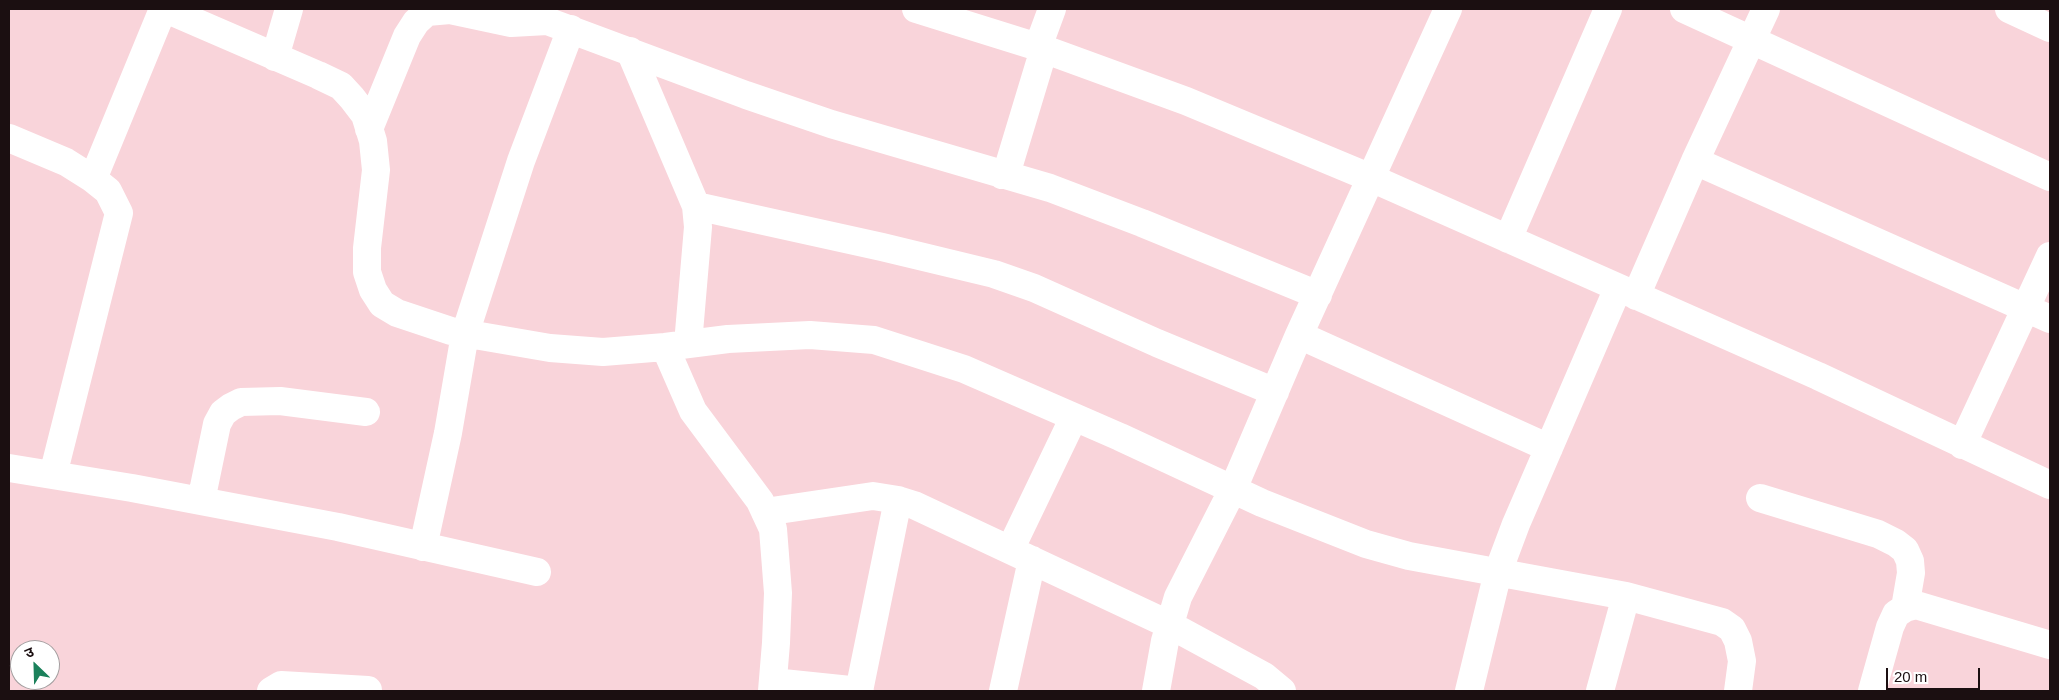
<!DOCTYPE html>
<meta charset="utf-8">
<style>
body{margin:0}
#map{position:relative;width:2059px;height:700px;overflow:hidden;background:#f9d4da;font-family:Helvetica,"Noto Sans Devanagari",sans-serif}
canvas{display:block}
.frame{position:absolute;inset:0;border:10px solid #1b0f11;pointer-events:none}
.north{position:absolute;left:10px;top:640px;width:50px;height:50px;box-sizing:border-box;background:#fff;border:1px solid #a49fa0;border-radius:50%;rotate:336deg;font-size:14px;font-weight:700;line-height:20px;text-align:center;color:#1b0f11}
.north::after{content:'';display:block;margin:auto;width:18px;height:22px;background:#1b815b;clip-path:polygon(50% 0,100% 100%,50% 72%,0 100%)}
.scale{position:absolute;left:1886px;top:668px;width:94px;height:22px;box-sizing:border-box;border:2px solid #1b0f11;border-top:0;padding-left:6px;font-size:15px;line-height:18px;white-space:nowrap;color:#1b0f11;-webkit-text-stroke:4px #fff;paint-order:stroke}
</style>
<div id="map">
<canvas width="2059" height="700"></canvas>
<div class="frame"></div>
<div class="north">उ</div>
<div class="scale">20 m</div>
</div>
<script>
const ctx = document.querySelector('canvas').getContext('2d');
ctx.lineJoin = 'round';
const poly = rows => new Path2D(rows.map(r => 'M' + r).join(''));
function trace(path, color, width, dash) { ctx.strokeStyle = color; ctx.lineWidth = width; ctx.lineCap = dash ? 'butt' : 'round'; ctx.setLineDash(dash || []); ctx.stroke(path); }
const street = poly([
 [171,9,177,14,318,75,341,86,352,98,365,115,373,141,376,170,367,248,367,272,373,290,382,304,397,313,451,331,550,348,603,352,665,347,728,339,810,335,874,340,964,369,1120,437,1262,503,1366,544,1409,556,1626,596,1722,622,1732,629,1738,641,1742,661,1738,691],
 [531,9,547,21,746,95,831,124,1050,188,1142,223,1318,295],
 [916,9,1038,47,1186,101,1371,178,1818,376,2050,485],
 [1684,9,2050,177],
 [2009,9,2050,28],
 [1038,47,1052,9],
 [630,51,696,206,698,227,688,344],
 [275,57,289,9],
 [369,129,407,36,416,22,427,12,450,10,511,23,547,21],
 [9,138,66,162,93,179,108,191,119,213,53,475],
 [1695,161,2050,319],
 [1002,175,1008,168,1044,49],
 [93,179,163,9],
 [696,206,882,247,994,274,1034,288,1157,343,1275,392],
 [1508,239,1608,9],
 [1636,296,1695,161,1766,9],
 [1299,335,1549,448],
 [665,347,693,411,760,501,773,529,778,593,776,643,772,691],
 [1962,445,2050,256],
 [9,468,132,488,338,527,537,572],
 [1760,498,1878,534,1896,543,1905,550,1910,561,1911,573,1905,608],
 [201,501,217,424,223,413,231,407,241,402,280,401,366,412],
 [765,512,873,496,898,500,914,505,1170,625,1264,676,1282,691],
 [423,547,448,433,465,334,521,161,571,29],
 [1010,550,1074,417],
 [773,682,860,691],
 [271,691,281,685,368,690],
 [859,691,898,500],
 [1003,691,1032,560],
 [1156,691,1165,641,1178,597,1233,489,1299,335,1448,9],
 [1469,691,1498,572,1516,524,1618,288],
 [1600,691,1626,596],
 [1872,691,1890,627,1896,614,1905,608,1916,605,2050,645]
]);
trace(street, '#fff', 28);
</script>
